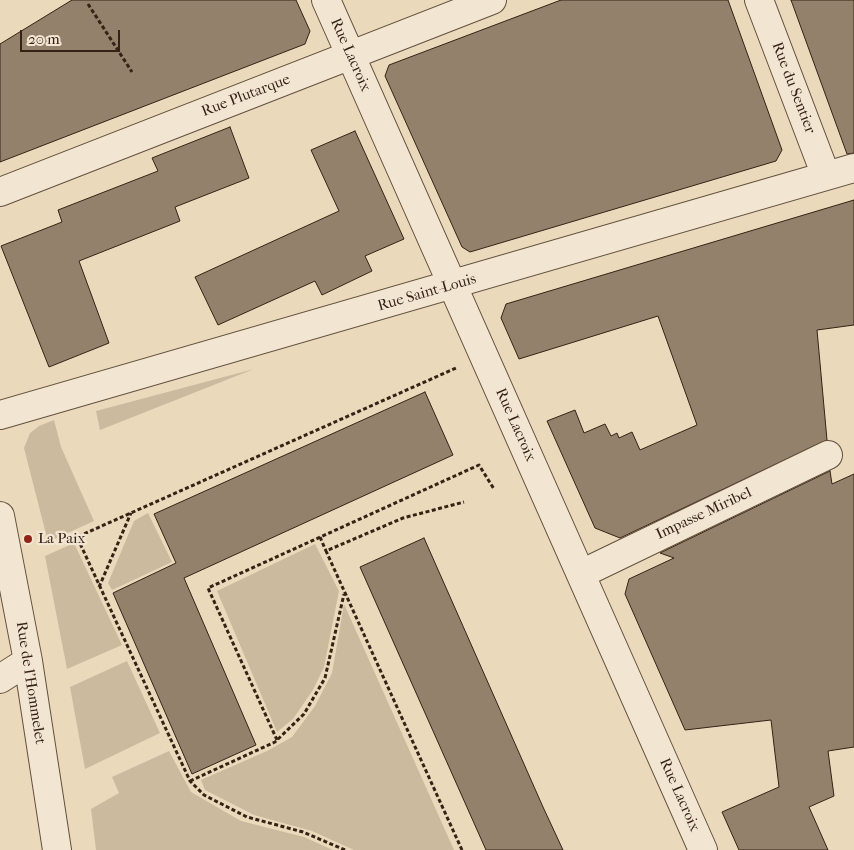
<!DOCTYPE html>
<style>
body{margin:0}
#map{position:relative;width:854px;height:850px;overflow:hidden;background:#ebd9bb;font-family:"IM FELL French Canon",serif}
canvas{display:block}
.scale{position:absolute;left:20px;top:30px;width:100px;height:22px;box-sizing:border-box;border:2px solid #362215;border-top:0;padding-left:6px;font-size:15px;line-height:18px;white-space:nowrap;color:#362215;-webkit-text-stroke:4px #f2e6d3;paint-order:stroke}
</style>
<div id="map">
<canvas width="854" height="850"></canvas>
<div class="scale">20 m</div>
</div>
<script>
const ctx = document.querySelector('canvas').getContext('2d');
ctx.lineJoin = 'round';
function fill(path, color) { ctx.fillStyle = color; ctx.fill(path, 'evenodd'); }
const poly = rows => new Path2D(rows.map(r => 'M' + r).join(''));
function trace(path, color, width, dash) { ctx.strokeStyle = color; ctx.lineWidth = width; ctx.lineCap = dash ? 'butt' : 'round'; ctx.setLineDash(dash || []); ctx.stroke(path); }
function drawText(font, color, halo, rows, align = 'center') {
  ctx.font = font + ' "IM FELL French Canon",serif'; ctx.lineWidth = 4.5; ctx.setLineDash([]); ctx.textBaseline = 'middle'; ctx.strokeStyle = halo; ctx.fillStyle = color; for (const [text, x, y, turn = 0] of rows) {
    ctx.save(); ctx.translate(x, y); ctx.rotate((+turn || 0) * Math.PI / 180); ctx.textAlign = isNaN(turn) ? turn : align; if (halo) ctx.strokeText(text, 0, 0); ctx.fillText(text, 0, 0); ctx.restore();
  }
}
const green = poly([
 [254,369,100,430,96,411],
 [54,420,61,447,94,521,48,542,24,448,30,433,39,426],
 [148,513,172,562,112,590,108,583,134,521],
 [74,543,122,645,67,669,45,556],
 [315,544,339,591,324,667,313,690,293,719,277,732,217,591],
 [344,604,454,850,354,850,312,831,254,815,205,790,201,780,267,751,292,737,315,706,332,673],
 [127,661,160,733,85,769,70,687],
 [169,751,191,792,241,821,304,837,333,850,96,850,91,809,119,793,112,777]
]);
const building = poly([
 [72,0,296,0,310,31,305,44,0,162,0,44,72,0],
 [561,0,728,0,782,150,776,161,470,252,462,247,385,76,389,65,561,0],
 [791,0,854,0,854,153,847,154,791,0],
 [230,127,249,178,175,207,180,221,79,261,109,343,49,367,1,246,62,222,58,210,158,171,152,158,230,127],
 [355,131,404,239,365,256,372,271,322,295,315,281,218,325,195,277,339,211,311,150,355,131],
 [854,200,854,325,817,330,827,440,620,538,595,528,547,421,575,410,584,433,605,424,611,436,617,433,619,438,632,432,640,450,697,425,658,316,519,359,501,318,506,304,854,200],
 [425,392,453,455,184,578,256,745,192,774,113,593,176,563,154,514,425,392],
 [830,471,832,484,854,474,854,747,828,751,834,796,809,807,828,850,739,850,722,812,779,787,771,720,685,730,625,594,629,579,674,558,660,553,830,471],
 [424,538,543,807,563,850,486,850,360,567,424,538]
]);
const path = poly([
 [88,4,132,72],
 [320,537,326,551],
 [99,587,131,513],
 [277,740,208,588,479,465,494,489],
 [190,781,275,742,304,714,325,678,344,594],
 [345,850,303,832,247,817,204,795,190,781,77,537,456,368],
 [462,850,326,551,403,518,464,502]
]);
const minor = poly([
 [326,0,703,850],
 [759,0,826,176],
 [0,192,492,0],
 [0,415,854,168],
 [0,516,28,661,57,850],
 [581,574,828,455],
 [0,679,28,661]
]);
const markers = [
 [28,539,5,"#8f2418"]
];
const streetNames = [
 ["Rue Lacroix",350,55,66],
 ["Rue du Sentier",793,88,69],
 ["Rue Plutarque",246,96,-21],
 ["Rue Saint-Louis",427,293,-16],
 ["Rue Lacroix",515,425,66],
 ["Impasse Miribel",704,514,-25],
 ["Rue de l'Hommelet",30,683,81],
 ["Rue Lacroix",679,795,66]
];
const poiNames = [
 ["La Paix",38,539]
];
fill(green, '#ccba9f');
fill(building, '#94816b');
trace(building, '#362215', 1);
trace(minor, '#63503e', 30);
trace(path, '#362215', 3, [4, 2.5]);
trace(minor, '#f2e6d3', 28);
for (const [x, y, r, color] of markers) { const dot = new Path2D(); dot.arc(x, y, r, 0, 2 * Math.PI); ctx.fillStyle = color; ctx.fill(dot); trace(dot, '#f2e6d3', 2); }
drawText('15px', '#362215', '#f2e6d3', streetNames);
drawText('15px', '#362215', '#f2e6d3', poiNames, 'left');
</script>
